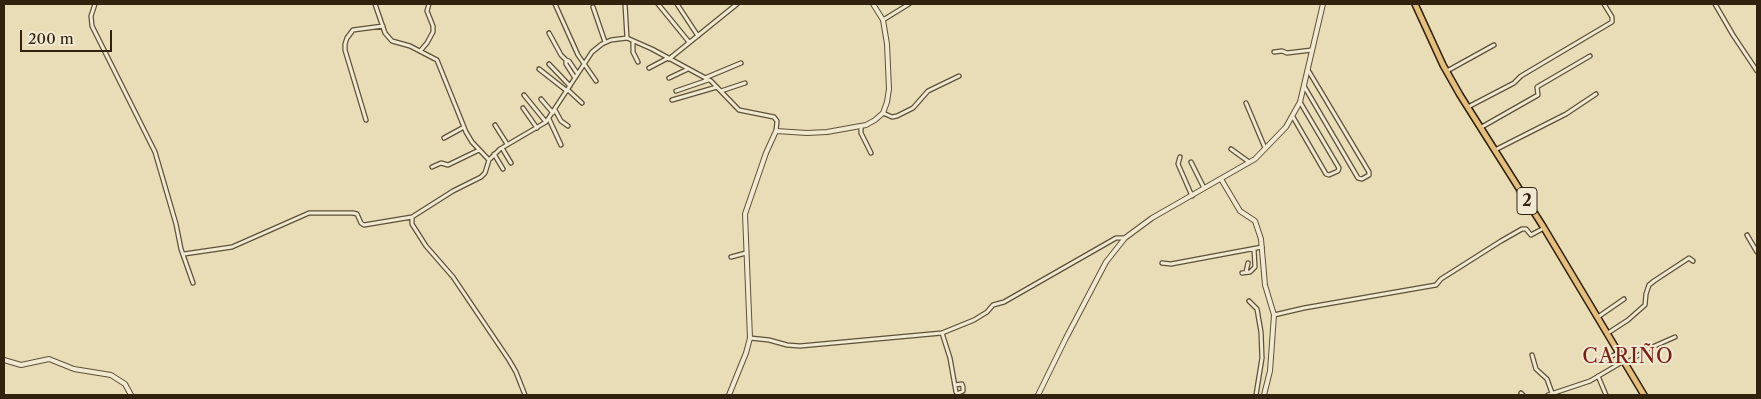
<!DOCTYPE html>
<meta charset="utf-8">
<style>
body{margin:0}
#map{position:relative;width:1761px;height:399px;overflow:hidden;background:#e9ddb8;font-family:"Libre Caslon Text",serif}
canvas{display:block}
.frame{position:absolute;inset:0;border:5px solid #30220d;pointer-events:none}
.scale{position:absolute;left:20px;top:30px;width:92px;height:22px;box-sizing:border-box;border:2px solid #30220d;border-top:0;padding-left:6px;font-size:15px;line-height:18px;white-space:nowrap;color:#30220d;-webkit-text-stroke:4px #f1e9d1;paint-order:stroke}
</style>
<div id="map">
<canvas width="1761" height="399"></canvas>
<div class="frame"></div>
<div class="scale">200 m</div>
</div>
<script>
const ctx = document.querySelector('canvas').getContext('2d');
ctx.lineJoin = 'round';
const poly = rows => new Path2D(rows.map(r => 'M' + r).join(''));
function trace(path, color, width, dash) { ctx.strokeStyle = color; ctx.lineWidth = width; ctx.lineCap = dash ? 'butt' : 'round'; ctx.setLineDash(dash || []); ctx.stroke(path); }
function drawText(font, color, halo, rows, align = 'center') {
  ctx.font = font + ' "Libre Caslon Text",serif'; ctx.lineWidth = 4; ctx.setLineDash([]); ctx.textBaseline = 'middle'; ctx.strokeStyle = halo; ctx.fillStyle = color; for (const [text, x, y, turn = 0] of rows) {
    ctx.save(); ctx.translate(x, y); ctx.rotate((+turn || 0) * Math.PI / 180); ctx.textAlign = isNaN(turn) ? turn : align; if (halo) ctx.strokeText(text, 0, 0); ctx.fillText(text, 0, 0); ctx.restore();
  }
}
const minor = poly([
 [95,4,91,16,92,26,155,152,176,224,181,249,193,283],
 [375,4,385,33,392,41,410,46,437,60,466,132,472,142,489,160],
 [555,4,578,55,596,81],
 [625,4,627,38],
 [658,4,689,42],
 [677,4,698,36],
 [1715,4,1733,35,1757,71],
 [593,7,605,42],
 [883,20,909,4],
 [549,33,561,55,566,60,569,61,577,73],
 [633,41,633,52,638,62],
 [421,50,427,43,433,32,433,26,427,11,429,4],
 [1274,52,1282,51,1287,53,1312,50],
 [669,59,737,4],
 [566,60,566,64,575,78],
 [549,64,570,86],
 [649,68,668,58],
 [539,69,567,91],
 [1447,71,1494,45],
 [669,78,688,69],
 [705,78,741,63],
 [1304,86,1358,178,1362,179,1369,175,1369,172,1308,70],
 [568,90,582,103],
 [676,91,708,80],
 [721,91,745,83],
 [524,95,546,122],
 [541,99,553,113],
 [672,100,717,87],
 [1246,103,1265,148],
 [1468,107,1514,83,1521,76,1612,22,1612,17,1604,4],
 [523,108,537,128],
 [555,110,561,121,568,126],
 [883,113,892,117,897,116,913,108,928,91,959,76],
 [1293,117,1326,174,1329,175,1338,171,1339,168,1300,102],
 [549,119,561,145],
 [366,120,345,50,345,44,347,38,353,30,383,26],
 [495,125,507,144],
 [861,126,861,133,871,153],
 [1480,128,1538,95,1537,87,1590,56],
 [444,138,464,127],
 [502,148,511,163],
 [1231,149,1249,162],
 [1495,150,1566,114,1596,94],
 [494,154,503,169],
 [1180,157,1178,164,1192,196],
 [1191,162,1204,188],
 [432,167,441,163,448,165,479,150],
 [1747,235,1757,252],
 [184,254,232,247,309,213,353,213,357,214,361,223,364,225,412,217],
 [731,257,746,253],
 [1162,263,1171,264,1262,247],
 [1246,272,1248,263],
 [1242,273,1250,272,1255,267,1254,249],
 [1249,301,1257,309,1261,332,1262,358,1256,395],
 [1274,315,1304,308,1436,285,1441,279,1501,241,1522,229,1526,229,1531,235,1544,228],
 [1598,317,1624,299],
 [942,333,974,320,987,312,993,305,1004,302,1116,238,1125,238],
 [1608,333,1628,320,1645,305,1646,294,1649,285,1654,281,1689,258,1693,261],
 [750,338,769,340,787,345,800,346,942,333,950,358,956,392,958,395],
 [1532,355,1536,369,1547,379,1552,393],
 [1600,362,1620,352],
 [1626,363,1650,348,1675,337],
 [1598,376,1606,395],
 [955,385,962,384,963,387,963,391,957,394],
 [1521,393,1523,395],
 [525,395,516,372,509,360,453,277,426,246,412,224,412,217,453,191,481,177,485,173,489,160,500,149,546,122,592,52,602,44,611,40,627,38,652,49,711,81,739,110,774,117,777,121,776,131],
 [1548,395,1590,381,1624,361]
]);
const tertiary = poly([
 [1221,179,1240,211,1255,221,1261,239,1265,285,1274,315,1270,371,1264,395],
 [4,360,21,365,49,359,74,369,111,375,125,384,131,395],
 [729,395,746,353,750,338,745,214,766,153,776,131,807,133,827,132,866,125,875,120,883,113,887,102,889,89,887,44,883,20,873,4],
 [1038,395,1066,338,1106,262,1125,238,1152,218,1255,159,1286,127,1300,102,1323,4]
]);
const trunk = poly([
 [1415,4,1443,65,1460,95,1544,228,1644,395]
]);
const shields = [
 [1527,201,20]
];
const shieldNames = [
 ["2",1527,201]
];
const quarterNames = [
 ["CARIÑO",1628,357]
];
trace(minor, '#5e5138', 5.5);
trace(tertiary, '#5e5138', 6);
trace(trunk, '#30220d', 8);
trace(minor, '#f1e9d1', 3);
trace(tertiary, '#f1e9d1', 4);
trace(trunk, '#e4be7c', 5);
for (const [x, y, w] of shields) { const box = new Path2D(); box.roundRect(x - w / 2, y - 13.5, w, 27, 4); ctx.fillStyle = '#f1e9d1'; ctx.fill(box); trace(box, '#30220d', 1); }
drawText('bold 16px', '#30220d', null, shieldNames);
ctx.letterSpacing = '1px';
drawText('20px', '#7a1f14', '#f1e9d1', quarterNames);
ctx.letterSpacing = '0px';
</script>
